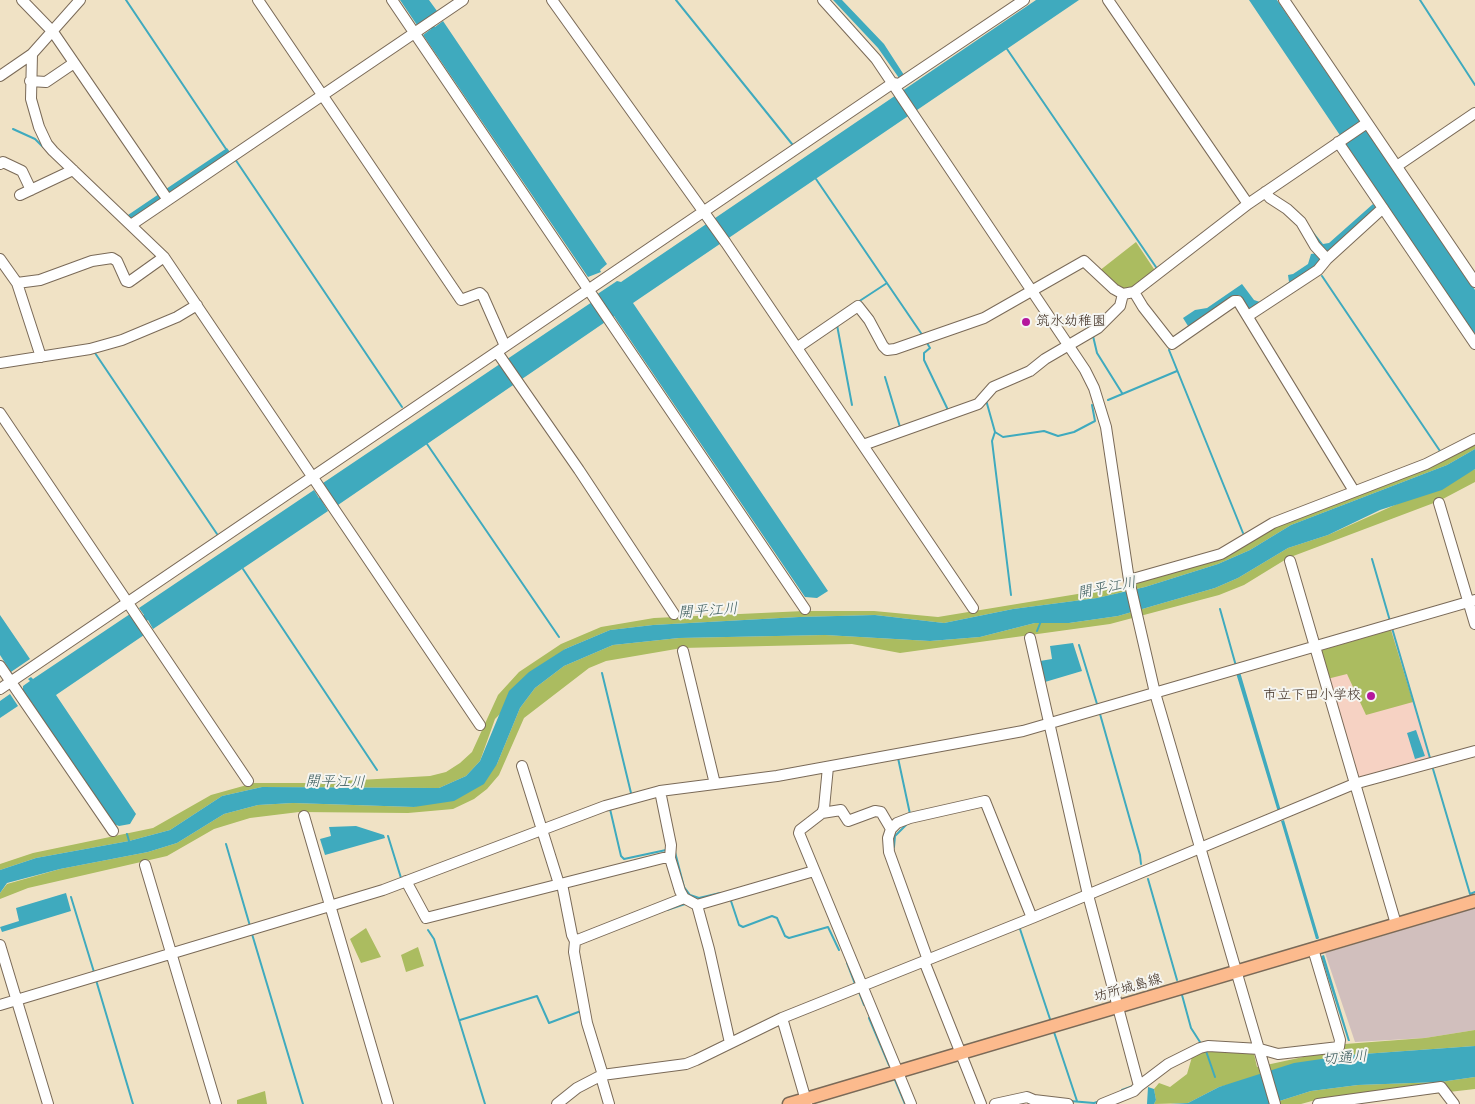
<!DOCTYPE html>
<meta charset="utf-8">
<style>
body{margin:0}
canvas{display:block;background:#f0e2c5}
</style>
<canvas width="1475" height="1104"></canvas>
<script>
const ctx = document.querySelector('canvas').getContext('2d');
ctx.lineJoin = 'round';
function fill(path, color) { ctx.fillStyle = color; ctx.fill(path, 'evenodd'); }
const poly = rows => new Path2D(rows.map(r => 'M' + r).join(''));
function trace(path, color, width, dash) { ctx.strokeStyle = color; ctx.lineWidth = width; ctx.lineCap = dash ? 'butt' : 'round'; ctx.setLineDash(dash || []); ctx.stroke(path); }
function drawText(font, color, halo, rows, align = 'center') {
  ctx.font = font + ' "Architects Daughter","Klee One",sans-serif'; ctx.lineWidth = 4; ctx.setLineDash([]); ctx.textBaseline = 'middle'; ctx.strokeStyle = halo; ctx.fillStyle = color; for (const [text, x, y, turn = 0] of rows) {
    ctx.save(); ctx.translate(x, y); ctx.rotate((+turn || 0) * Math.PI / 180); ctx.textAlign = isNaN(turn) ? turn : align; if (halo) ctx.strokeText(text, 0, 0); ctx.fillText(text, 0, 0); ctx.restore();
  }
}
const built = poly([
 [1393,627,1431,759,1355,780,1316,649]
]);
const industrial = poly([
 [1475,908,1475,1030,1425,1038,1355,1042,1325,953]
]);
const green = poly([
 [1136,242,1156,272,1134,287,1122,289,1099,271],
 [1475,442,1475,449,1447,465,1291,525,1250,550,1218,564,1145,587,1097,598,1013,609,944,623,875,615,799,617,653,625,610,630,565,649,495,719,480,761,466,776,439,788,262,787,222,796,170,830,129,841,36,858,0,870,0,864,33,853,153,828,211,795,254,783,307,783,430,776,446,772,460,763,472,752,498,695,519,672,561,644,601,627,654,618,804,611,874,611,938,617,1120,587,1223,556,1279,523],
 [1475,469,1475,482,1439,501,1288,558,1244,585,1219,595,1110,624,900,653,852,644,682,648,606,661,589,668,524,718,499,775,487,789,474,799,453,809,408,813,299,812,250,818,214,829,167,856,28,888,0,899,0,893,7,884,60,869,148,852,177,843,224,814,258,805,293,803,414,807,497,764,520,708,535,688,564,666,613,645,679,638,825,635,930,641,980,637,1035,623,1069,623,1118,616,1215,588,1238,578,1288,548,1328,535],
 [1391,630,1413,702,1366,715,1347,674,1327,679,1319,651],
 [366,928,381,957,361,963,350,939],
 [418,947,424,966,406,972,401,955],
 [1475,1030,1475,1046,1349,1055,1219,1087,1188,1103,1154,1104,1156,1100,1154,1089,1159,1083,1170,1087,1187,1074,1192,1057,1211,1050,1254,1054,1257,1067,1340,1049,1345,1044,1425,1038],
 [1475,1077,1475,1089,1344,1104,1336,1104,1323,1098,1301,1104,1270,1104,1311,1091,1358,1085,1440,1082],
 [265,1091,267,1104,237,1104,237,1100]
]);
const water = poly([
 [400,0,429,0,437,11,428,18,435,27,443,21,607,264,600,270,601,272,588,277,423,35,431,29,425,20,417,25],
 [833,0,842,0,884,44,904,75,899,78,878,48],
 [1036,0,1079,0,633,303,828,591,817,598,805,597,614,316,338,505,331,495,322,501,328,511,153,629,148,620,139,626,144,635,56,695,136,814,130,824,119,826,114,824,23,690,23,686,30,681,28,679,31,677,33,679,130,614,135,621,144,615,139,608,314,490,319,498,329,492,323,483,598,298,596,295,617,281,621,282],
 [1249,0,1277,0,1475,290,1475,336],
 [227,148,230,152,169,193,166,189],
 [159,194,162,198,130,219,128,215],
 [1373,204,1377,209,1330,251,1324,253,1316,268,1253,310,1249,309,1239,295,1236,295,1173,339,1171,338,1188,326,1183,318,1195,310,1207,308,1242,284,1254,300,1260,302,1289,282,1288,275,1293,274,1308,264,1311,254,1317,253,1321,246,1307,226,1308,225,1323,244,1329,243],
 [1475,449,1475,469,1442,490,1380,510,1328,535,1288,548,1238,578,1215,588,1118,616,1069,623,1035,623,980,637,930,641,825,635,679,638,613,645,564,666,535,688,520,708,497,764,484,784,454,801,414,807,293,803,258,805,224,814,177,843,148,852,60,869,7,883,0,893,0,870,36,858,129,841,170,830,222,796,262,787,439,788,466,776,480,761,509,691,529,672,565,649,610,630,653,625,799,617,875,615,944,623,1013,609,1097,598,1145,587,1218,564,1250,550,1291,525,1447,465],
 [0,615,30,659,11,672,0,655],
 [1073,643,1082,671,1045,682,1040,661,1052,659,1050,646],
 [1240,672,1281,811,1278,812,1236,673],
 [10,694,18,706,0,718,0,701],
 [1416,730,1425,756,1415,759,1407,733],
 [1284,820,1319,938,1318,939,1316,939,1281,821],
 [356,826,384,835,385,838,325,855,320,839,331,836,329,827],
 [66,893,71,911,2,932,0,927,19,921,16,908],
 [1324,955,1350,1041,1348,1041,1321,956],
 [1475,1046,1475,1077,1440,1082,1358,1085,1311,1091,1270,1104,1170,1104,1188,1103,1219,1087,1294,1063,1349,1055],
 [1148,1087,1154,1089,1156,1100,1154,1104,1147,1104]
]);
const stream = poly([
 [126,0,226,149],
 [676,0,792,144],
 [1420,0,1475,85],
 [1007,49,1158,270],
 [13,129,35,139,43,147],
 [235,159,402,407],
 [816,179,923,336],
 [1322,276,1440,451],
 [858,302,887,283],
 [1074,316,1089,329],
 [837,325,852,405],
 [1093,336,1097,353,1122,393],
 [927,343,930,348,924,353,924,360,948,410],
 [1169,350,1243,533],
 [95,353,217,534],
 [885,377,900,427],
 [986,400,995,432,1003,437,1044,431,1058,436,1074,432,1095,421,1092,405],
 [1108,400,1177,371],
 [995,432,992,441,1011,595],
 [427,444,559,637],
 [1372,559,1390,621],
 [243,569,377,770],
 [1220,609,1236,666],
 [1392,628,1430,758],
 [1037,631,1041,621],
 [1079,645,1097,704],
 [602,673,631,793],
 [1100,714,1140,855,1141,864],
 [898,758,910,814],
 [1433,769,1470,894,1475,892],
 [612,809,610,809,621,856,624,859,666,850],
 [127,834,129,841],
 [388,836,401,878],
 [226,844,250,926],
 [894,847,895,836,906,825],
 [675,852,684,887,690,895,699,898,720,893],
 [1148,879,1177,980],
 [71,897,94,972],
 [731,901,739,925,743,927,772,916,777,918,785,936,789,938,828,927,839,950],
 [667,910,685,904],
 [1020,929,1050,1019],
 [428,930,434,939,485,1104],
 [252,934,303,1104],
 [847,963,855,984],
 [96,980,133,1104],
 [859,992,864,1005],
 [1182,995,1191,1028,1200,1042],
 [869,1018,889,1065],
 [460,1020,537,996,549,1023,581,1011],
 [1054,1032,1077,1101],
 [1206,1051,1215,1077],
 [895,1080,905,1104],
 [1122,1090,1133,1086],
 [1070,1101,1094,1103,1100,1101]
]);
const minor = poly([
 [22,0,53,32,168,200],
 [258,0,461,300,480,293,483,296,505,346],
 [392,0,805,609],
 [552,0,726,243,973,608],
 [823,0,876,59,1085,370,1094,388,1106,427,1129,580,1155,693,1275,1104],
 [1108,0,1248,204],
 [1284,0,1475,282],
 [32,54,31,99,39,127,47,144,53,151,164,257,480,725],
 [0,76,32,54,80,0],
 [30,81,46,82,74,63],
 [1338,142,1475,344],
 [0,164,3,162,22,171,31,190],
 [1397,166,1475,113],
 [1265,192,1270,198,1287,209,1301,222,1315,246,1327,259],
 [20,195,73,170],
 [131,225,463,0],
 [0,259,17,283,40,280,92,261,112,258,117,261,126,281,129,282,164,257],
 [17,283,41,357],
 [1134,292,1143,307,1172,344,1234,301,1238,301,1354,491],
 [1248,316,1318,270,1327,259,1383,208],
 [798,347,858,306,869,320,883,346,887,350,895,349,984,318,1084,261,1114,289,1123,294,1134,292,1248,204,1367,123],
 [497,352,579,470,674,614],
 [0,363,90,349,122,340,177,317,197,305],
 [0,413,248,781],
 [863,445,978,404,993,387,1030,371,1045,359,1098,328,1120,306,1123,294],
 [1439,503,1475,624],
 [1290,561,1396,924],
 [1129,580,1221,554,1273,523,1426,464,1475,439],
 [1030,638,1088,895,1139,1086,1134,1091,1102,1104],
 [683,651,715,784],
 [0,666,113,831],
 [0,689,893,83,899,84,1024,0],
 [522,766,559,884],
 [828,767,824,808,822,813,800,830,799,833,911,1104],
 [660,791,671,845,670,858],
 [822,813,841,810,848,821,875,811,881,812,891,829],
 [304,816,388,1104],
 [145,865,216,1104],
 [406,881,426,918,663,858,670,858,680,891,684,898,697,905,814,871],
 [562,884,572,935,575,941,574,952,587,1023,602,1072,602,1080,609,1104],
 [697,905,709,949,730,1043],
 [575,941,684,898],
 [0,945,48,1104],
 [928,960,889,852,888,838,891,829,897,823,910,818,985,801,1032,918],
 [924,961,981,1104],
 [0,1005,383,890,605,806,660,791,777,776,1023,731,1475,600],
 [782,1018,807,1104],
 [1139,1086,1168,1064,1200,1048,1208,1046,1260,1049,1278,1054,1339,1047,1340,1040,1313,949],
 [557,1104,577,1088,602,1075,686,1064,696,1060,782,1018,1032,918,1354,784,1475,751],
 [995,1104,1027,1097,1034,1100,1068,1104],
 [1318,1104,1441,1087,1454,1104]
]);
const major = poly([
 [789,1104,1475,901]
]);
const markers = [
 [1026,322,5,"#b5179e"],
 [1371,696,5,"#b5179e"]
];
const poiNames = [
 ["筑水幼稚園",1036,322],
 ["市立下田小学校",1361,696,"right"]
];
const streetNames = [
 ["坊所城島線",1128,989,-16]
];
const waterNames = [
 ["開平江川",1107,589,-11],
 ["開平江川",708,612,-4],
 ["開平江川",335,783,1],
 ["切通川",1345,1059,-4]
];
fill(built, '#f6d2c3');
fill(industrial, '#d1bfbd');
fill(green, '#abbc60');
fill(water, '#3faabe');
trace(stream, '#3faabe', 2);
trace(minor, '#7a6a58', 12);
trace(major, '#7a6a58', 15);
trace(minor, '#fff', 10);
trace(major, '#fcba8d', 12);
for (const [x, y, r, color] of markers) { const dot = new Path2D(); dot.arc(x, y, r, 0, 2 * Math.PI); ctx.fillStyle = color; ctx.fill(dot); trace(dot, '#f6f6f2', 2); }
drawText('14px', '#3b2a1e', '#f6f6f2', poiNames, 'left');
drawText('14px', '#3b2a1e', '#f6f6f2', streetNames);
drawText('italic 15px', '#3d5d5e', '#f6f6f2', waterNames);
</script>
